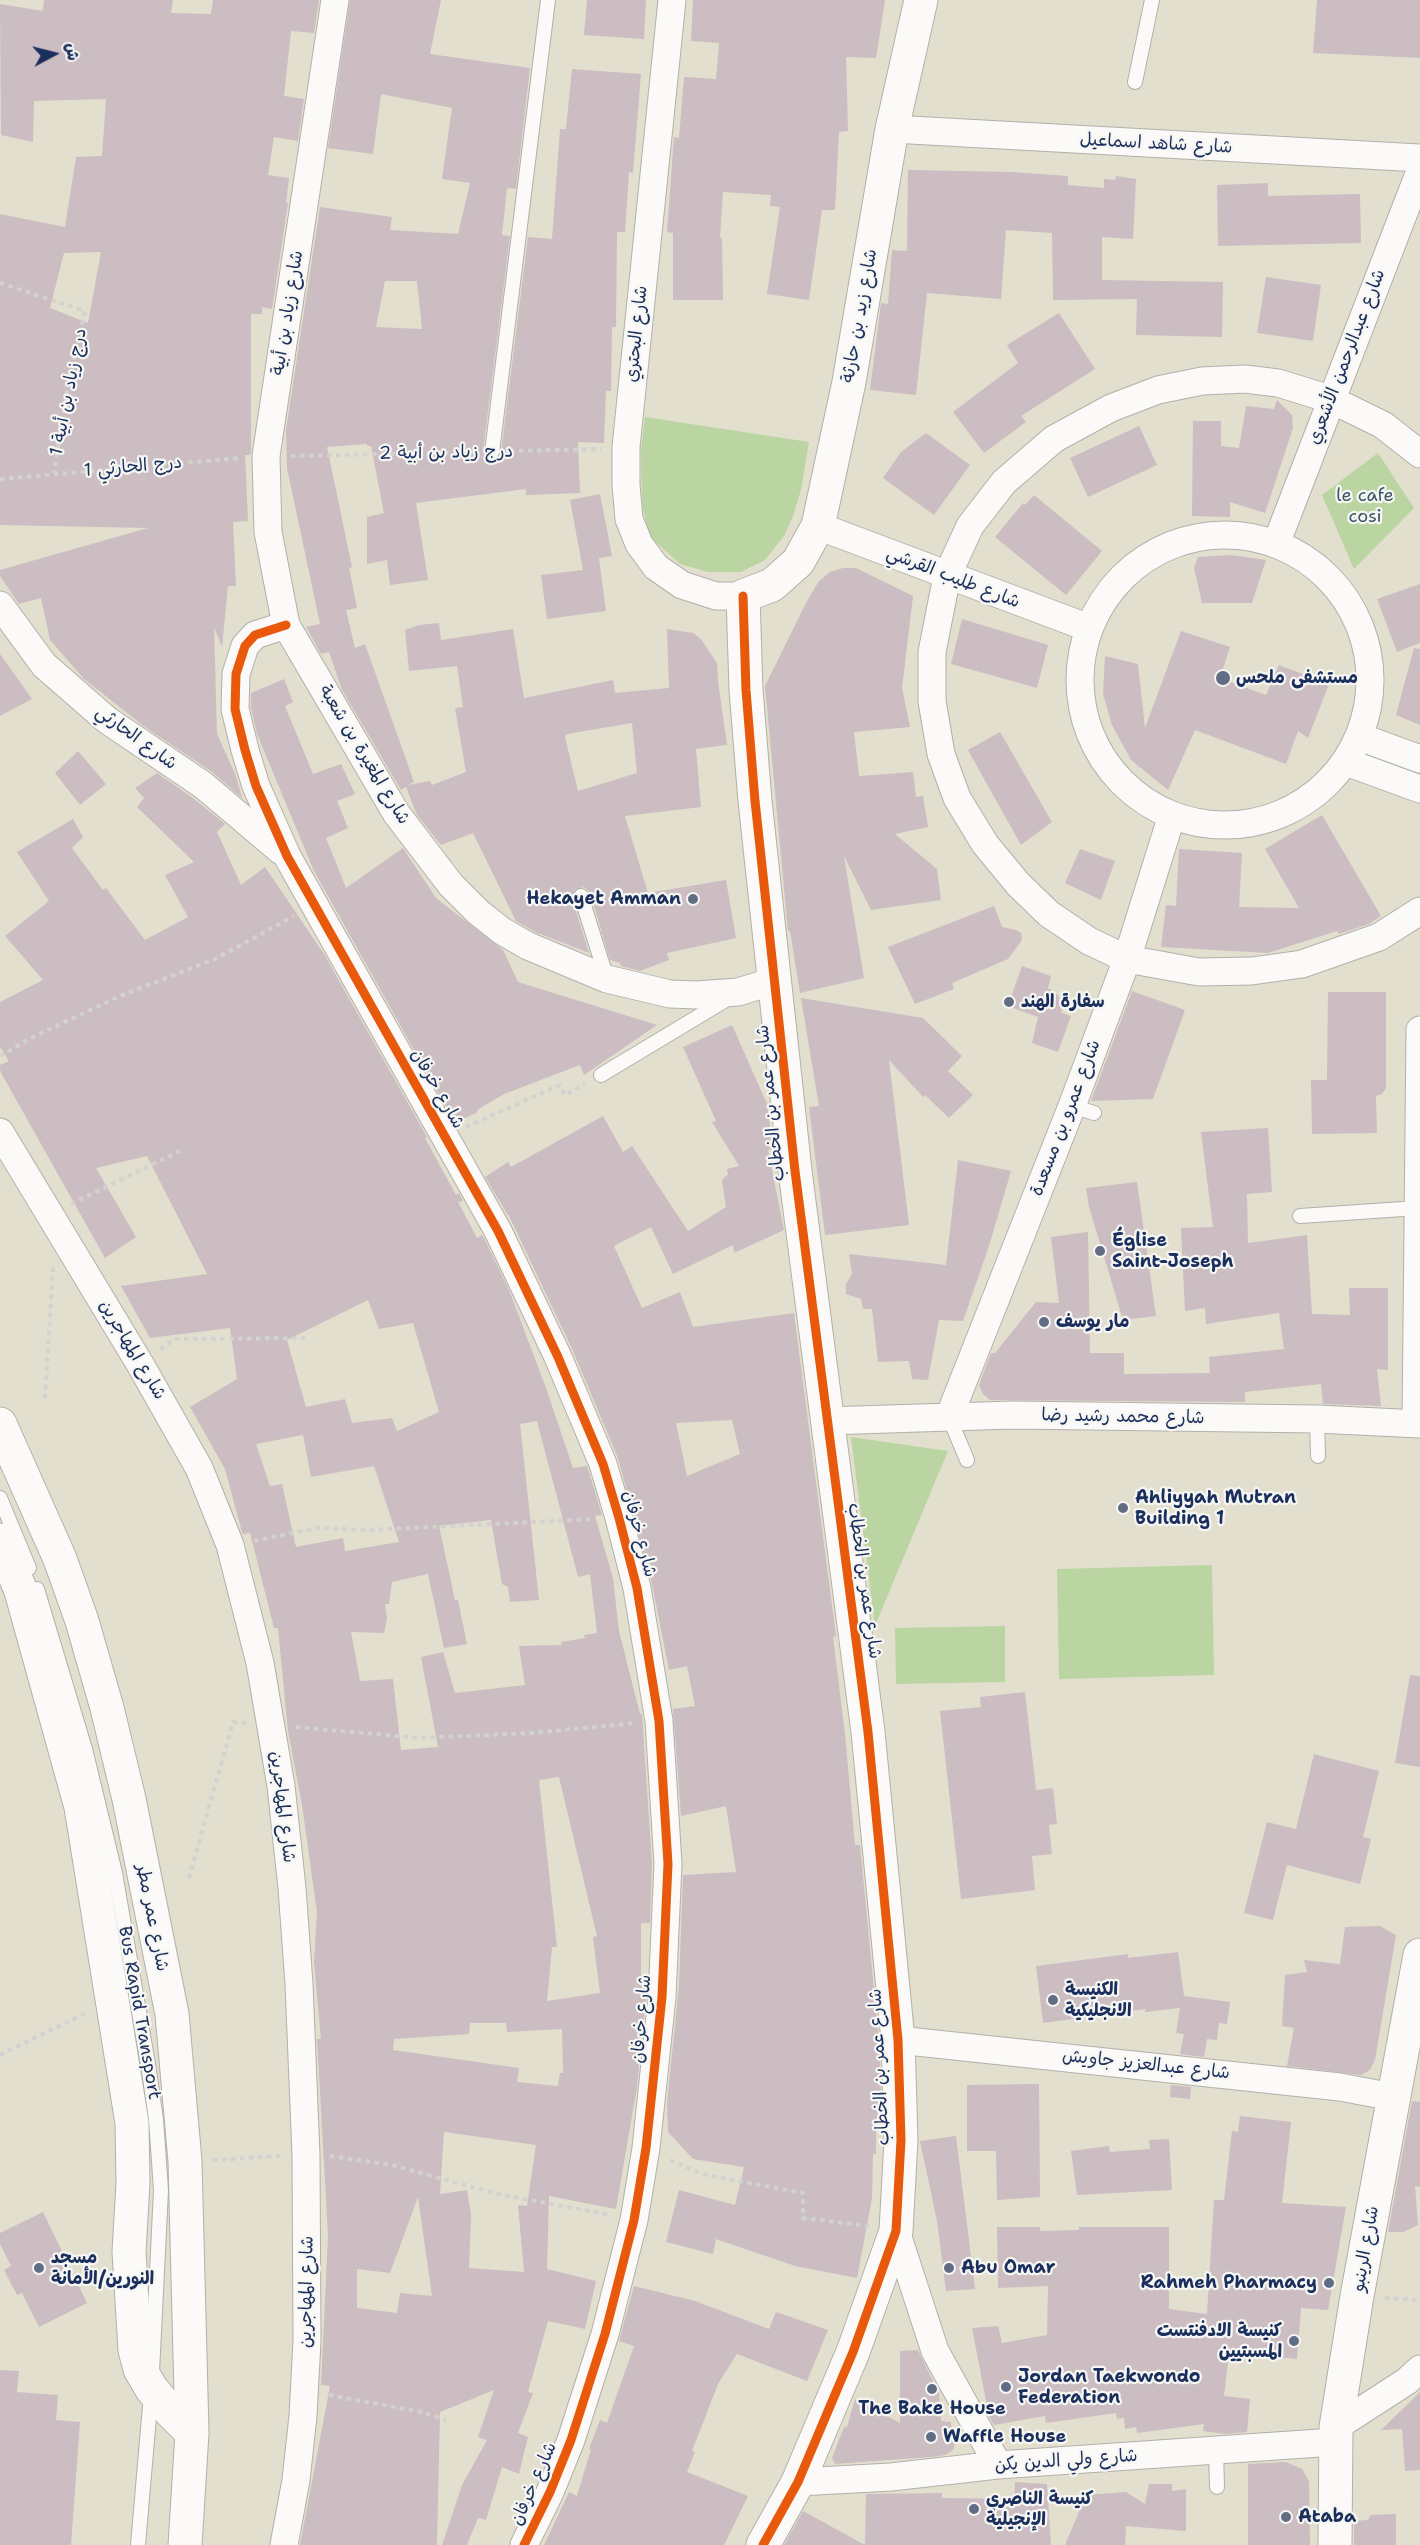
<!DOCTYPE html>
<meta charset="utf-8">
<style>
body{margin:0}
#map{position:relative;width:1420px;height:2545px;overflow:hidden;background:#e3dfce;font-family:"Shantell Sans","Playpen Sans Arabic",sans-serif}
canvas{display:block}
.north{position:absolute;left:24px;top:24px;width:60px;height:60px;-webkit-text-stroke:4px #f6f6f2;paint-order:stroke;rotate:83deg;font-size:16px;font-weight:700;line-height:24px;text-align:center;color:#1b2f5e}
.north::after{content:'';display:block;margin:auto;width:21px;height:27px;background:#1b2f5e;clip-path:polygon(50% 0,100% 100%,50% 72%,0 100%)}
</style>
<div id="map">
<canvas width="1420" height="2545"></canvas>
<div class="north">ش</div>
</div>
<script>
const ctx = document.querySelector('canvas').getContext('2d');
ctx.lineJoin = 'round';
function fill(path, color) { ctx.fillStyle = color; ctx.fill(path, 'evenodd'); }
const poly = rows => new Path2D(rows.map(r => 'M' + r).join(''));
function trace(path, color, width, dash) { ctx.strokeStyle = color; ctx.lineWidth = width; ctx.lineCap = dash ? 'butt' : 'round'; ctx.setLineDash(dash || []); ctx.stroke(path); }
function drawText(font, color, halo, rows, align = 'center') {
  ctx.font = font + ' "Shantell Sans","Playpen Sans Arabic",sans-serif'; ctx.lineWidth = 4.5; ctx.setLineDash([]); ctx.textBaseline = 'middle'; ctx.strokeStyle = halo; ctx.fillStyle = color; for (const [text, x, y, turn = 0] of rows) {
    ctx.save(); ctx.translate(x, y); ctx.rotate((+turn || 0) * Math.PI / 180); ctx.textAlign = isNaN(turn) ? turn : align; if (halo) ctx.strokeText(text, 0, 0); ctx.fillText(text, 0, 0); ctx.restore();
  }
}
const green = poly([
 [645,417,809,442,801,490,793,516,784,536,765,560,741,572,708,572,680,564,649,536,642,504,641,451],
 [1378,453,1414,508,1354,569,1322,495],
 [851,1437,948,1451,875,1626],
 [1212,1565,1214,1675,1059,1679,1057,1569],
 [1005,1626,1005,1682,896,1684,895,1628]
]);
const building = poly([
 [44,0,173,0,171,13,211,14,213,0,319,0,314,33,291,31,284,96,304,99,298,141,274,137,268,175,289,178,286,203,288,203,272,309,262,307,262,314,251,314,251,452,250,455,245,455,248,521,233,522,236,586,228,586,222,647,214,627,217,734,236,776,242,798,212,772,145,727,84,679,50,640,41,598,19,604,0,576,0,570,148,528,0,525,0,214,65,227,76,157,102,156,106,99,34,101,33,142,1,135,0,4,43,11],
 [101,252,88,323,50,308,64,253],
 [350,0,441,0,430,54,530,68,516,189,507,188,502,235,510,236,483,451,484,456,490,461,496,460,501,453,528,237,552,239,560,129,566,129,572,69,641,74,633,173,629,172,625,232,617,232,616,327,612,327,611,391,606,391,604,443,578,442,580,493,526,495,526,489,416,503,428,580,390,585,387,560,367,564,367,517,384,513,371,446,367,446,367,444,327,447,352,567,349,568,357,608,346,610,355,648,365,644,414,782,408,785,430,781,432,785,466,772,455,708,463,707,457,666,409,671,405,630,419,625,439,623,441,640,513,629,524,698,613,680,615,693,669,688,667,629,693,633,701,639,717,663,718,681,727,745,696,749,701,807,625,816,648,893,726,880,736,938,667,953,669,960,640,971,621,966,620,963,610,960,590,893,584,887,575,890,572,898,589,953,535,932,516,921,473,833,441,845,417,815,406,787,401,790,342,690,329,652,321,654,306,627,320,624,287,468,286,430,320,207,392,217,390,230,458,234,470,183,442,179,452,108,381,94,373,154,328,148],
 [385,281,417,281,422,329,376,327],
 [632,723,637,773,578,791,565,737,567,734],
 [587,0,646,0,644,39,584,35],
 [693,0,885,0,876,58,846,57,848,131,839,132,835,210,822,210,809,300,767,294,780,207,770,206,771,195,723,192,720,238,722,238,723,300,673,300,673,233,667,232,674,137,679,138,684,77,716,79,719,43,691,41],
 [1317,0,1420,0,1420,58,1313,53],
 [908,170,1012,172,1068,176,1068,185,1104,188,1104,179,1115,180,1116,176,1136,179,1133,239,1102,237,1102,280,1223,282,1222,337,1136,335,1137,299,1053,300,1052,233,1006,230,1001,299,927,293,916,395,870,390,881,303,888,304,892,250,907,251],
 [1268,183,1268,196,1360,194,1361,243,1218,246,1217,185],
 [1266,277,1321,285,1313,341,1257,333],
 [1059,313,1095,369,1021,416,1026,422,984,453,953,412,1018,363,1007,345],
 [1277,400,1292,415,1293,428,1265,513,1230,502,1230,517,1192,516,1193,421,1221,421,1221,446,1239,448,1246,406,1274,409],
 [1139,426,1157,465,1088,497,1070,458],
 [926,433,970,465,934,515,883,478,901,452],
 [600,494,612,556,599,558,606,611,547,619,541,575,583,570,570,500],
 [1034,495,1102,551,1066,595,995,537,1023,503,1025,505],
 [1231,555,1266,560,1252,603,1202,603,1194,568,1198,557],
 [843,568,856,568,913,596,902,688,910,727,854,732,859,776,913,772,916,797,923,796,928,827,895,834,937,869,941,900,871,910,844,856,864,978,800,993,790,931,788,931,765,686,807,601,819,581,830,572],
 [1420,584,1420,643,1397,652,1377,599],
 [962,619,1048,645,1037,688,951,664],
 [1181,631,1230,647,1220,678,1266,695,1279,665,1329,684,1308,738,1298,731,1286,764,1195,730,1168,790,1131,760,1112,725,1103,694,1105,656,1138,664,1145,728],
 [1414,648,1420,649,1420,725,1396,715],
 [0,654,32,699,0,716],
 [284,679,293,702,285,706,313,774,341,764,355,794,337,801,348,828,326,838,346,888,403,848,436,898,503,950,518,982,657,1025,584,1075,580,1065,504,1094,477,1110,478,1112,455,1123,314,871,257,734,251,707,251,693],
 [1000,732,1052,822,1021,845,968,750],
 [78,751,106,784,80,805,55,773],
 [157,773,193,798,225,824,217,832,241,885,265,867,324,954,427,1137,425,1138,456,1195,459,1193,463,1201,458,1202,477,1238,482,1235,484,1238,509,1290,546,1388,573,1468,587,1466,588,1469,602,1515,595,1516,613,1578,619,1631,640,1714,642,1714,652,1864,650,1923,641,1923,641,1982,647,1983,646,1996,637,2087,616,2209,549,2196,547,2269,596,2281,585,2329,548,2321,528,2392,533,2393,518,2433,528,2437,519,2474,502,2467,486,2520,478,2518,467,2545,442,2545,462,2485,487,2440,478,2437,494,2390,440,2412,437,2545,300,2545,330,2386,321,2385,328,2235,317,2039,321,2039,314,1962,317,1912,302,1805,288,1731,278,1628,274,1628,250,1533,243,1534,242,1532,225,1469,190,1407,237,1379,230,1328,150,1338,121,1286,207,1274,147,1156,96,1168,136,1237,105,1258,0,1071,0,1065,9,1061,0,1047,0,1002,43,980,5,936,49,901,17,852,73,819,83,837,72,848,103,890,106,888,145,940,188,917,165,875,194,862,137,807,144,798,135,788],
 [368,1300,379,1329,413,1323,439,1412,397,1431,392,1418,352,1423,345,1399,306,1407,287,1340],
 [537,1421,578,1577,590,1574,597,1633,584,1635,585,1638,561,1642,562,1645,519,1646,525,1685,455,1693,443,1652,421,1657,438,1747,401,1750,393,1679,360,1681,351,1632,384,1633,387,1619,385,1604,389,1604,392,1582,428,1574,444,1648,467,1644,458,1600,455,1600,439,1526,491,1520,502,1584,508,1587,510,1602,539,1600,520,1424],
 [303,1435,311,1477,374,1466,399,1542,345,1551,343,1538,296,1547,282,1484,270,1486,256,1444],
 [559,1777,597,1936,593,1937,600,1993,547,2001,552,1947,557,1947,539,1780],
 [470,2023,506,2023,507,2032,562,2029,563,2073,560,2073,558,2086,517,2082,519,2068,393,2050,394,2039,469,2034],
 [444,2132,536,2145,527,2206,518,2205,524,2272,469,2268,471,2215,467,2190,440,2194],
 [418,2197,432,2296,400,2293,397,2313,357,2308,357,2269,390,2273],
 [1322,815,1381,916,1369,924,1339,934,1337,931,1268,953,1161,947,1166,905,1176,906,1179,849,1242,853,1239,907,1299,908,1265,849],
 [1080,849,1115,861,1101,900,1065,883],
 [994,906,1002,927,1016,930,1021,933,1022,940,1008,959,952,983,954,989,915,1004,888,947],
 [1022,966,1051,976,1048,988,1058,995,1062,1013,1071,1016,1058,1052,1032,1043,1038,1017,1008,1006],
 [1132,991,1185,1010,1153,1099,1091,1101],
 [1328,992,1386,992,1386,1088,1382,1094,1376,1096,1377,1133,1312,1134,1311,1080,1327,1080],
 [801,998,923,1018,962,1056,948,1071,973,1095,949,1118,925,1095,923,1097,889,1060,909,1225,825,1235,809,1107,819,1106],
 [732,1025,767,1104,773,1149,768,1150,784,1230,734,1253,733,1245,673,1274,651,1227,614,1246,642,1308,680,1292,693,1327,794,1313,836,1636,833,1637,845,1734,855,1845,860,1845,879,2041,881,2091,876,2124,876,2154,873,2154,872,2198,857,2278,795,2266,716,2239,713,2254,666,2242,679,2190,735,2205,744,2167,693,2159,668,2132,667,2103,679,1985,683,1875,736,1872,726,1806,681,1816,673,1709,695,1706,687,1666,669,1670,652,1584,618,1458,573,1351,511,1220,485,1177,508,1162,511,1167,603,1116,623,1152,632,1146,688,1231,726,1207,722,1180,728,1174,727,1169,739,1166,712,1122,716,1121,683,1047],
 [732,1420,740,1454,687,1476,676,1423],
 [1268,1128,1272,1192,1247,1194,1248,1243,1307,1235,1312,1314,1350,1315,1349,1288,1388,1288,1388,1370,1377,1369,1381,1406,1323,1404,1321,1384,1245,1392,1245,1402,990,1400,983,1394,979,1385,991,1353,995,1353,1036,1302,1059,1303,1051,1237,1088,1232,1090,1353,1124,1353,1124,1374,1210,1373,1209,1357,1284,1349,1279,1313,1206,1324,1205,1308,1185,1311,1181,1228,1213,1227,1201,1132],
 [958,1160,1011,1171,989,1246,963,1321,939,1320,928,1380,912,1379,909,1361,878,1362,872,1309,863,1309,861,1299,846,1294,846,1284,852,1274,849,1254,946,1265],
 [1137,1182,1156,1316,1123,1320,1089,1207,1086,1188],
 [1410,1675,1420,1676,1420,1767,1395,1763],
 [1025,1692,1036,1790,1053,1788,1057,1824,1049,1825,1052,1854,1032,1856,1035,1890,961,1899,940,1711,981,1707,980,1697],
 [1314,1754,1379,1771,1363,1837,1371,1839,1360,1884,1287,1865,1273,1920,1244,1913,1267,1822,1296,1829],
 [1380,1926,1396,1935,1375,2060,1370,2070,1361,2075,1287,2066,1294,2028,1282,2026,1285,1975,1307,1972,1304,1960,1340,1964,1345,1927],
 [1178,1952,1184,1996,1230,2002,1227,2024,1219,2023,1217,2040,1207,2039,1204,2057,1180,2054,1184,2034,1176,2033,1180,2008,1145,2012,1145,2009,1043,2023,1036,1966,1128,1954,1128,1958],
 [1039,2084,1040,2197,997,2200,996,2151,967,2151,967,2085],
 [1171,2085,1191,2087,1190,2099,1170,2097],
 [1412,2101,1420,2102,1420,2187,1415,2186,1418,2225,1403,2232,1388,2232],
 [1240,2116,1291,2122,1282,2203,1346,2207,1328,2310,1301,2308,1297,2359,1229,2353,1224,2396,1250,2399,1247,2432,1225,2434,1203,2431,1204,2424,1137,2433,1136,2427,1125,2429,1124,2418,1117,2419,1116,2413,1046,2423,1045,2416,994,2425,989,2416,972,2328,998,2326,1002,2343,1047,2335,1048,2286,998,2288,997,2227,1040,2227,1040,2231,1079,2230,1079,2227,1169,2227,1169,2309,1207,2314,1214,2200,1224,2200,1232,2131,1238,2132],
 [956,2136,975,2289,946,2291,937,2221,920,2141],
 [1169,2139,1172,2190,1077,2195,1071,2151,1109,2146,1110,2152,1150,2149,1149,2140],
 [43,2212,87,2303,39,2327,22,2293,17,2295,4,2270,11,2266,0,2244,0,2233],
 [634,2286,695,2301,769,2329,776,2312,828,2330,807,2381,737,2354,718,2384,692,2451,695,2452,687,2472,748,2496,724,2545,544,2545,569,2492,577,2496,591,2449,589,2449,600,2420,607,2423,634,2346,619,2341],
 [918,2350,933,2381,933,2391,939,2392,941,2421,951,2422,952,2433,955,2436,954,2449,946,2455,931,2457,835,2464,832,2458,844,2427,847,2427,855,2399,900,2423,900,2351],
 [0,2370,19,2371,17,2392,58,2395,56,2420,80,2422,71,2545,0,2545],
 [1420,2392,1420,2470,1405,2471,1402,2429,1381,2430],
 [1286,2462,1302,2469,1309,2481,1310,2545,1248,2545,1248,2464],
 [1015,2482,1047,2484,1051,2545,784,2545,803,2511,865,2545,866,2494,942,2493,942,2498,1014,2499],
 [1149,2484,1172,2484,1172,2491,1186,2489,1186,2531,1126,2526,1125,2545,1065,2545,1086,2495,1126,2492,1145,2504],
 [1396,2514,1396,2545,1354,2545,1354,2521,1368,2520,1371,2515]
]);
const path = poly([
 [0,283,85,311,66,396,54,473],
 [510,451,601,449],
 [291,456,475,452],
 [0,479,241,458],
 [0,1056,31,1038,120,996,215,959,294,916],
 [466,1127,560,1085,565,1095,585,1084],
 [71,1204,180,1151],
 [160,1349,175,1339,305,1338],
 [45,1398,53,1267],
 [254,1541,317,1528,369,1530,593,1519],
 [296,1727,419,1738,532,1733,636,1723],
 [189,1878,233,1722,247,1723],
 [0,2055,86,2013],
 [330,2156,392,2165,498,2194,610,2215],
 [213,2160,280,2156],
 [670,2160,702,2174,803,2193,803,2218,869,2226],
 [1385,2298,1420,2300],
 [329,2395,422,2412,446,2420]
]);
const service = poly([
 [1135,82,1152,0],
 [492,452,548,0],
 [581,896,607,979],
 [601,1075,729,998],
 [1072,1106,1094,1113],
 [1300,1216,1418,1208],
 [949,1417,967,1460],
 [1317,1419,1318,1456],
 [0,1498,29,1568],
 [37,1589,85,1749,115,1873,148,2064,156,2119,161,2190,152,2372],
 [1216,2450,1217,2487],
 [138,2545,151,2394]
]);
const minor = poly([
 [335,0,266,456,268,532,286,625,396,813,451,885,478,912,502,931,528,946,607,979,670,994,697,995,738,992,774,981],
 [672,0,626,447,626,485,629,519,639,544,656,567,682,585,716,596,743,596],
 [892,129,1420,158],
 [1420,454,1383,425,1330,399,1278,383,1245,379,1202,381,1158,390,1111,408,1054,439,1004,482,970,526,947,576,932,652,932,701,941,754,957,798,985,844,1018,884,1049,914,1089,941,1127,959,1199,972,1252,971,1302,964,1379,937,1420,911],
 [818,526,1089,628],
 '1080 680a145 145 0 1 1 290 0a145 145 0 1 1-290 0Z',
 [1276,544,1420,171],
 [0,605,44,665,107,720,203,785,281,851],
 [286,625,255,635,245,646,236,674,235,709,245,750,256,786,287,856,498,1231,558,1357,603,1464,619,1518,637,1588,659,1721,668,1864,662,1997,646,2148,634,2220,605,2334,571,2440,550,2492,524,2545],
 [1360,737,1420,759],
 [1346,762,1420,789],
 [0,1132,140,1364,199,1468,230,1545,260,1663,281,1786,292,1888,299,1984,306,2155,307,2341,303,2416,296,2480,284,2545],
 [949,1417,1072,1106,1127,959,1172,815],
 [826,1421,1013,1415,1317,1419,1420,1424],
 [1416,1423,1420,1030],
 [898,2040,1340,2087,1393,2097],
 [896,2231,935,2351,998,2465],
 [1336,2427,1407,2381,1420,2369],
 [798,2482,891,2477,998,2465,1334,2442]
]);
const tertiary = poly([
 [763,2545,798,2482,853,2352,896,2231,901,2140,898,2040,868,1732,795,1171,755,801,746,690,743,596,772,585,798,562,818,526,849,382,892,129,921,0],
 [1335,2545,1336,2427,1357,2296,1420,1955]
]);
const primary = poly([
 [0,1424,60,1559,82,1621,107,1708,129,1799,172,2014,185,2161,192,2433,185,2545],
 [0,1540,21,1591,81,1807,132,2123,133,2183,129,2252,135,2350,140,2369,151,2388,169,2410,192,2433]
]);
const cycleway = poly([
 [743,596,746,690,755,801,795,1171,868,1732,898,2040,901,2140,896,2231,853,2352,798,2482,763,2545],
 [286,625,255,635,245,646,236,674,235,709,245,750,256,786,287,856,498,1231,558,1357,603,1464,619,1518,637,1588,659,1721,668,1864,662,1997,646,2148,634,2220,605,2334,571,2440,550,2492,524,2545]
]);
const markers = [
 [1223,678,8,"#616d85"],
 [693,899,6,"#616d85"],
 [1009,1002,6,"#616d85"],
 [1100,1251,6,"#616d85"],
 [1044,1322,6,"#616d85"],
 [1123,1508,6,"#616d85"],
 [1053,2000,6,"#616d85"],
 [39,2268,6,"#616d85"],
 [949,2268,6,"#616d85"],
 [1329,2283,6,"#616d85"],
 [1294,2341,6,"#616d85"],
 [1006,2387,6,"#616d85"],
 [932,2389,6,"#616d85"],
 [931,2437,6,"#616d85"],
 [974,2509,6,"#616d85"],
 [1286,2517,6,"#616d85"]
];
const streetNames = [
 ["شارع شاهد اسماعيل",1156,144,3],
 ["شارع زياد بن أبية",288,313,-81],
 ["شارع زيد بن حارثة",860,316,-80],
 ["شارع البحتري",637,334,-84],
 ["شارع عبدالرحمن الأشعري",1347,357,-69],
 ["درج زياد بن أبية 1",69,392,-79],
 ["درج زياد بن أبية 2",446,453,-1],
 ["درج الحارثي 1",133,467,-5],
 ["شارع طليب القرشي",953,578,21],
 ["شارع الحارثي",136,738,36],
 ["شارع المغيرة بن شعبة",364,755,59],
 ["شارع خرفان",437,1089,60],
 ["شارع عمر بن الخطاب",771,1103,-96],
 ["شارع عمرو بن مسعدة",1066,1118,-69],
 ["شارع المهاجرين",132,1350,59],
 ["شارع محمد رشيد رضا",1123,1417,1],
 ["شارع خرفان",639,1534,75],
 ["شارع عمر بن الخطاب",864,1581,82],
 ["شارع المهاجرين",282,1807,83],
 ["شارع عمر مطر",152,1918,79],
 ["Bus Rapid Transport",139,2013,80],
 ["شارع خرفان",642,2019,-85],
 ["شارع عبدالعزيز جاويش",1146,2065,6],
 ["شارع عمر بن الخطاب",880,2067,-93],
 ["شارع الرينبو",1366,2249,-80],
 ["شارع المهاجرين",307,2292,-89],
 ["شارع ولي الدين يكن",1066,2461,-4],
 ["شارع خرفان",534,2484,-66]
];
const parkNames = [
 ["le cafe",1365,496],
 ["cosi",1365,517]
];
const poiNames = [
 ["مستشفى ملحس",1236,678],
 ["Hekayet Amman",681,899,"right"],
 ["سفارة الهند",1021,1002],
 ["Église",1112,1241],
 ["Saint-Joseph",1112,1262],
 ["مار يوسف",1056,1322],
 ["Ahliyyah Mutran",1135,1498],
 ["Building 1",1135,1519],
 ["الكنيسة",1065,1990],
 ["الانجليكية",1065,2011],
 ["مسجد",51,2258],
 ["النورين/الأمانة",51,2279],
 ["Abu Omar",961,2268],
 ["Rahmeh Pharmacy",1317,2283,"right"],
 ["كنيسة الادفنتست",1282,2331,"right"],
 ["المسبتيين",1282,2352,"right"],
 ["Jordan Taekwondo",1018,2377],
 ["Federation",1018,2398],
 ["The Bake House",932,2409,"center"],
 ["Waffle House",943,2437],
 ["كنيسة الناصري",986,2499],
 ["الإنجيلية",986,2520],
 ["Ataba",1298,2517]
];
fill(green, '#bbd5a2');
fill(building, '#cbbdc1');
trace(service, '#b1b0aa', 16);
trace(minor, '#b1b0aa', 29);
trace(tertiary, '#b1b0aa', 35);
trace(primary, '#b1b0aa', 35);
trace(path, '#d2d2d1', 4, [4.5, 4.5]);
trace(service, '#fbfaf8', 14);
trace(minor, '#fbfaf8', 27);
trace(tertiary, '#fbfaf8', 33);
trace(primary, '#fbfaf8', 33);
trace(cycleway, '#e8590c', 9);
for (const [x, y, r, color] of markers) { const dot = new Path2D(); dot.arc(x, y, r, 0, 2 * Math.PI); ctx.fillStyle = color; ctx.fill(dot); trace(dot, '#f6f6f2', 2); }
drawText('18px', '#1b2f5e', '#f6f6f2', streetNames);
drawText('18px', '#3b5666', '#f6f6f2', parkNames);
drawText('bold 18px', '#1b2f5e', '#f6f6f2', poiNames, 'left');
</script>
